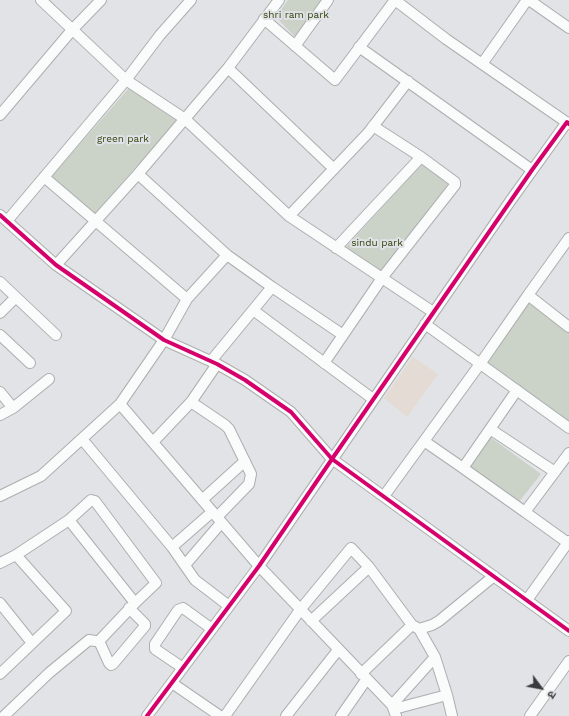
<!DOCTYPE html>
<meta charset="utf-8">
<style>
body{margin:0}
#map{position:relative;width:569px;height:716px;overflow:hidden;background:#e1e3e6;font-family:"Work Sans","Noto Sans Devanagari",sans-serif}
canvas{display:block}
.north{position:absolute;left:521px;top:668px;width:40px;height:40px;-webkit-text-stroke:3px #e0e2e7;paint-order:stroke;rotate:122deg;font-size:11px;font-weight:700;line-height:16px;text-align:center;color:#393a3c}
.north::after{content:'';display:block;margin:auto;width:14px;height:18px;background:#393a3c;clip-path:polygon(50% 0,100% 100%,50% 72%,0 100%)}
</style>
<div id="map">
<canvas width="569" height="716"></canvas>
<div class="north">उ</div>
</div>
<script>
const ctx = document.querySelector('canvas').getContext('2d');
ctx.lineJoin = 'round';
function fill(path, color) { ctx.fillStyle = color; ctx.fill(path, 'evenodd'); }
const poly = rows => new Path2D(rows.map(r => 'M' + r).join(''));
function trace(path, color, width, dash) { ctx.strokeStyle = color; ctx.lineWidth = width; ctx.lineCap = dash ? 'butt' : 'round'; ctx.setLineDash(dash || []); ctx.stroke(path); }
function drawText(font, color, halo, rows, align = 'center') {
  ctx.font = font + ' "Work Sans",sans-serif'; ctx.lineWidth = 4; ctx.setLineDash([]); ctx.textBaseline = 'middle'; ctx.strokeStyle = halo; ctx.fillStyle = color; for (const [text, x, y, turn = 0] of rows) {
    ctx.save(); ctx.translate(x, y); ctx.rotate((+turn || 0) * Math.PI / 180); ctx.textAlign = isNaN(turn) ? turn : align; if (halo) ctx.strokeText(text, 0, 0); ctx.fillText(text, 0, 0); ctx.restore();
  }
}
const medical = poly([
 [413,357,438,374,407,417,384,398]
]);
const green = poly([
 [288,0,324,0,297,39,276,17],
 [129,88,177,121,93,215,51,177],
 [423,163,448,184,381,271,345,248],
 [530,300,569,331,569,423,485,363],
 [490,437,541,474,518,503,467,467]
]);
const minor = poly([
 [41,0,126,80,185,119,289,216,433,312],
 [395,0,446,39,569,124],
 [529,0,569,28],
 [264,19,335,80,395,0],
 [295,46,328,0],
 [359,47,532,170],
 [482,64,527,0],
 [228,68,334,169],
 [0,115,72,30,101,0],
 [373,126,421,157],
 [44,177,187,299],
 [0,215,56,265,164,340,217,364,245,380,291,412,332,459,569,631],
 [289,216,368,133,408,81],
 [7,221,126,80,160,35,191,0],
 [569,238,528,295,569,327],
 [227,255,272,287],
 [56,265,138,174,228,68,279,0],
 [0,282,56,335],
 [253,310,373,399],
 [0,313,16,297],
 [425,324,569,428],
 [0,335,30,363],
 [211,361,272,287,343,335],
 [324,363,382,278,455,185,455,182,421,157,336,248],
 [517,390,463,468,525,512],
 [0,392,13,408],
 [191,402,225,425,229,429,251,474,249,484,217,517],
 [120,404,259,566,392,705,396,716],
 [0,415,13,408,49,379],
 [490,429,555,472],
 [82,439,172,547,195,580,229,606],
 [424,441,463,468],
 [153,442,191,402,217,364],
 [0,496,41,476,120,404,164,340,187,299,227,255,138,174],
 [384,496,480,364,528,295],
 [202,500,245,461],
 [568,543,525,512,569,453],
 [172,547,212,512],
 [16,555,69,520,135,603],
 [0,563,16,555,66,611,0,674],
 [185,565,221,523],
 [527,600,569,541],
 [0,603,32,643],
 [414,626,419,629,435,657],
 [419,629,432,625,439,621,494,576],
 [99,641,109,663,111,665,113,664,145,626,145,624,129,608],
 [183,668,155,649,155,644,178,610,183,608,212,629],
 [361,674,412,625,369,567],
 [172,683,220,716],
 [392,705,435,657,447,695],
 [394,709,447,695,452,716],
 [4,716,49,673,89,640,95,641,99,641,135,603,156,583,95,501,91,500,69,520],
 [147,716,259,566,511,200,567,122],
 [225,716,300,610,351,548,369,567,311,621],
 [286,716,338,650],
 [341,716,366,680],
 [530,716,569,661]
]);
const cycleway = poly([
 [0,215,56,265,164,340,217,364,245,380,291,412,332,459,569,631],
 [147,716,259,566,332,459,532,170,567,122,569,124]
]);
const parkNames = [
 ["shri ram park",296,15],
 ["green park",123,139],
 ["sindu park",377,243]
];
fill(medical, '#e4dbd4');
fill(green, '#cbd2c7');
trace(minor, '#acaeb0', 12);
trace(minor, '#fafbfb', 10);
trace(cycleway, '#d6006c', 4);
drawText('10px', '#2f4407', '#e0e2e7', parkNames);
</script>
